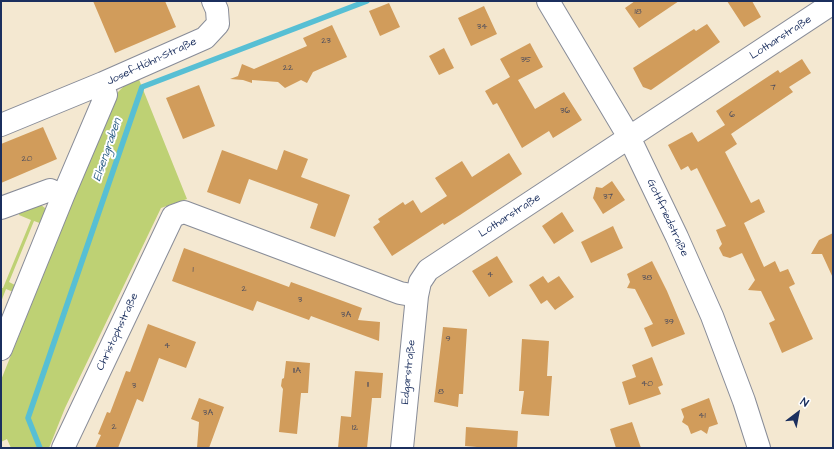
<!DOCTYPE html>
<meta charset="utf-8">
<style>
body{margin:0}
#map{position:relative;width:834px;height:449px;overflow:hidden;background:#f4e8d1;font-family:"Architects Daughter",sans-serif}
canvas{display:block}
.frame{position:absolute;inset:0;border:2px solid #1b2f5e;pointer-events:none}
.north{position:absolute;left:778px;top:393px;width:40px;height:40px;-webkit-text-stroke:3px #fff;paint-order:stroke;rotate:32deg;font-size:11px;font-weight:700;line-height:16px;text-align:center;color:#1b2f5e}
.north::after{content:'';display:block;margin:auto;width:14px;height:18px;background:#1b2f5e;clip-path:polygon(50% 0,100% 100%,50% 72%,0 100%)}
</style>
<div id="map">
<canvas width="834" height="449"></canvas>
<div class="frame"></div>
<div class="north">N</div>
</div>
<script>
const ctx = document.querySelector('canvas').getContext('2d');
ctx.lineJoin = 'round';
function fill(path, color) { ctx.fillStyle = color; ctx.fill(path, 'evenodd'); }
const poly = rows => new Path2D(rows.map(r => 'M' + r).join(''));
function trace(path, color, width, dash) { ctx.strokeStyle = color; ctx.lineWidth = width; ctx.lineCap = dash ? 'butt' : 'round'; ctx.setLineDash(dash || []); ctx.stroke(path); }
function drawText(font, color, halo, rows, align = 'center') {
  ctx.font = font + ' "Architects Daughter",sans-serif'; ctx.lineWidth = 4; ctx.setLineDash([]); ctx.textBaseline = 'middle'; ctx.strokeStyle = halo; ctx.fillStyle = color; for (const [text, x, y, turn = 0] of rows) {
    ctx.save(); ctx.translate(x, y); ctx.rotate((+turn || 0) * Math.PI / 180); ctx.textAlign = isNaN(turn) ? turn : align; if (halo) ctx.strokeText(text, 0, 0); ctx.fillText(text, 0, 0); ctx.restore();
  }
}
const green = poly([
 [138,77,187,199,161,208,65,408,49,448,11,448,7,439,1,442,1,380,116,94,125,85],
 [38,203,45,208,46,211,45,225,34,221,9,282,19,287,16,293,6,289,1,302,1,288,3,288,31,220,19,215,20,211]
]);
const stream = poly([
 [40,448,28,418,142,87,367,1]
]);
const building = poly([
 [93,1,165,1,176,27,115,53],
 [635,1,679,1,639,28,625,8],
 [727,1,752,1,761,17,744,27],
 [389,3,400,27,380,36,369,11],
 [484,6,497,34,471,46,458,18],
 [707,24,720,42,651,90,643,87,633,68,694,29,696,31],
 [332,25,347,57,313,72,307,83,301,80,285,88,278,82,252,80,252,83,243,80,230,79,238,76,242,64,254,69,307,46,303,38],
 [530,43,543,67,518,80,535,109,564,92,582,120,553,138,549,131,522,148,497,103,493,105,485,91,510,77,500,59],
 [444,48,454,68,439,75,429,56],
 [802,59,811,73,789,87,793,92,731,134,737,144,725,152,751,203,759,199,765,212,744,223,764,267,775,261,780,272,788,269,795,284,789,287,813,339,782,353,769,323,775,320,761,291,748,290,755,280,742,253,730,258,723,256,719,248,722,244,716,230,726,226,697,168,691,171,688,166,681,170,668,145,692,132,698,142,725,125,716,111,778,70,780,73],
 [199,85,215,126,183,139,166,98],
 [43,127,57,159,1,183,1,144],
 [222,150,277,170,284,150,308,159,301,177,350,195,335,237,310,228,318,204,249,179,240,204,207,192],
 [509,153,522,174,460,215,444,225,443,223,392,256,373,227,380,222,378,219,403,202,405,205,413,200,421,213,447,196,435,178,462,161,472,177],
 [612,181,625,200,603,214,593,198,596,187,602,188],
 [562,212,574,231,554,244,542,226],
 [613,226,623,248,591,263,581,242],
 [833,233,833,278,822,254,811,254,819,240],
 [184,248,289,287,291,282,362,308,358,320,380,322,379,341,311,316,309,320,257,301,253,311,172,281],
 [497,256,513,282,489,297,472,271],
 [652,261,667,291,685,334,652,347,644,328,653,324,635,289,627,288,630,282,627,274],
 [543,276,548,283,559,276,574,297,555,310,547,300,541,304,529,285],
 [148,324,196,342,186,368,159,358,143,402,137,399,118,448,95,448,101,435,98,434,107,412,110,413,126,371,130,372],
 [443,327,467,329,463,394,459,394,458,407,434,402],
 [522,339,549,341,547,376,552,376,549,416,521,414,524,391,519,391],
 [652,357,663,385,658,387,661,394,629,405,622,382,636,377,632,365],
 [286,361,310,363,308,393,301,393,297,434,279,432,283,389,281,386,282,379,284,378],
 [355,371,383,373,381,398,372,398,367,448,338,448,341,416,351,417],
 [199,398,224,407,209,448,197,448,199,422,191,419],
 [709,398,718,424,709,427,707,434,701,430,691,434,688,426,682,422,684,417,681,409],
 [632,422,641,448,616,448,610,429],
 [466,427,518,431,517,448,477,448,477,447,465,446]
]);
const minor = poly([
 [548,1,629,137,677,237,712,316,744,401,759,448],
 [1,125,103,83],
 [1,208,50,190,63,196],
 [1,349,63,196,106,95,103,83,205,38,218,24,217,10,213,1],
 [63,448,173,216,184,212,400,293,417,296],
 [402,448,417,296,420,282,428,270,833,3]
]);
const numberNames = [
 ["18",638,12],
 ["34",482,27],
 ["23",326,41],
 ["35",526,60],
 ["22",288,68],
 ["7",773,88],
 ["36",565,111],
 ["6",732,115],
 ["20",27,159],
 ["37",608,197],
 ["1",193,270],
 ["4",490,275],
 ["38",647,278],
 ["2",244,289],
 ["3",300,300],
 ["3A",346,315],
 ["39",669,322],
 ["9",448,339],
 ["4",167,346],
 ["11A",297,371],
 ["40",647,384],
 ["11",368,385],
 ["3",134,386],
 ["8",441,392],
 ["3A",208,413],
 ["41",702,416],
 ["2",114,427],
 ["12",355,428]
];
const streetNames = [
 ["Lotharstraße",781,38,-33],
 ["Josef-Höhn-Straße",152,62,-25],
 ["Lotharstraße",510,216,-33],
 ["Gottfriedstraße",667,218,65],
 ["Christophstraße",118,332,-65],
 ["Edgarstraße",409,372,-84]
];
const waterNames = [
 ["Elsengraben",108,150,-71]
];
fill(green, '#bed174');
trace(stream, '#57bfd4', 5.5);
fill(building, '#d19c5b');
trace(minor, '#888c98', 24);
trace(minor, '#fff', 22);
drawText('9px', '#484a5d', null, numberNames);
drawText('11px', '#1b2f5e', '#fff', streetNames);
drawText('italic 12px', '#306187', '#fff', waterNames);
</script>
